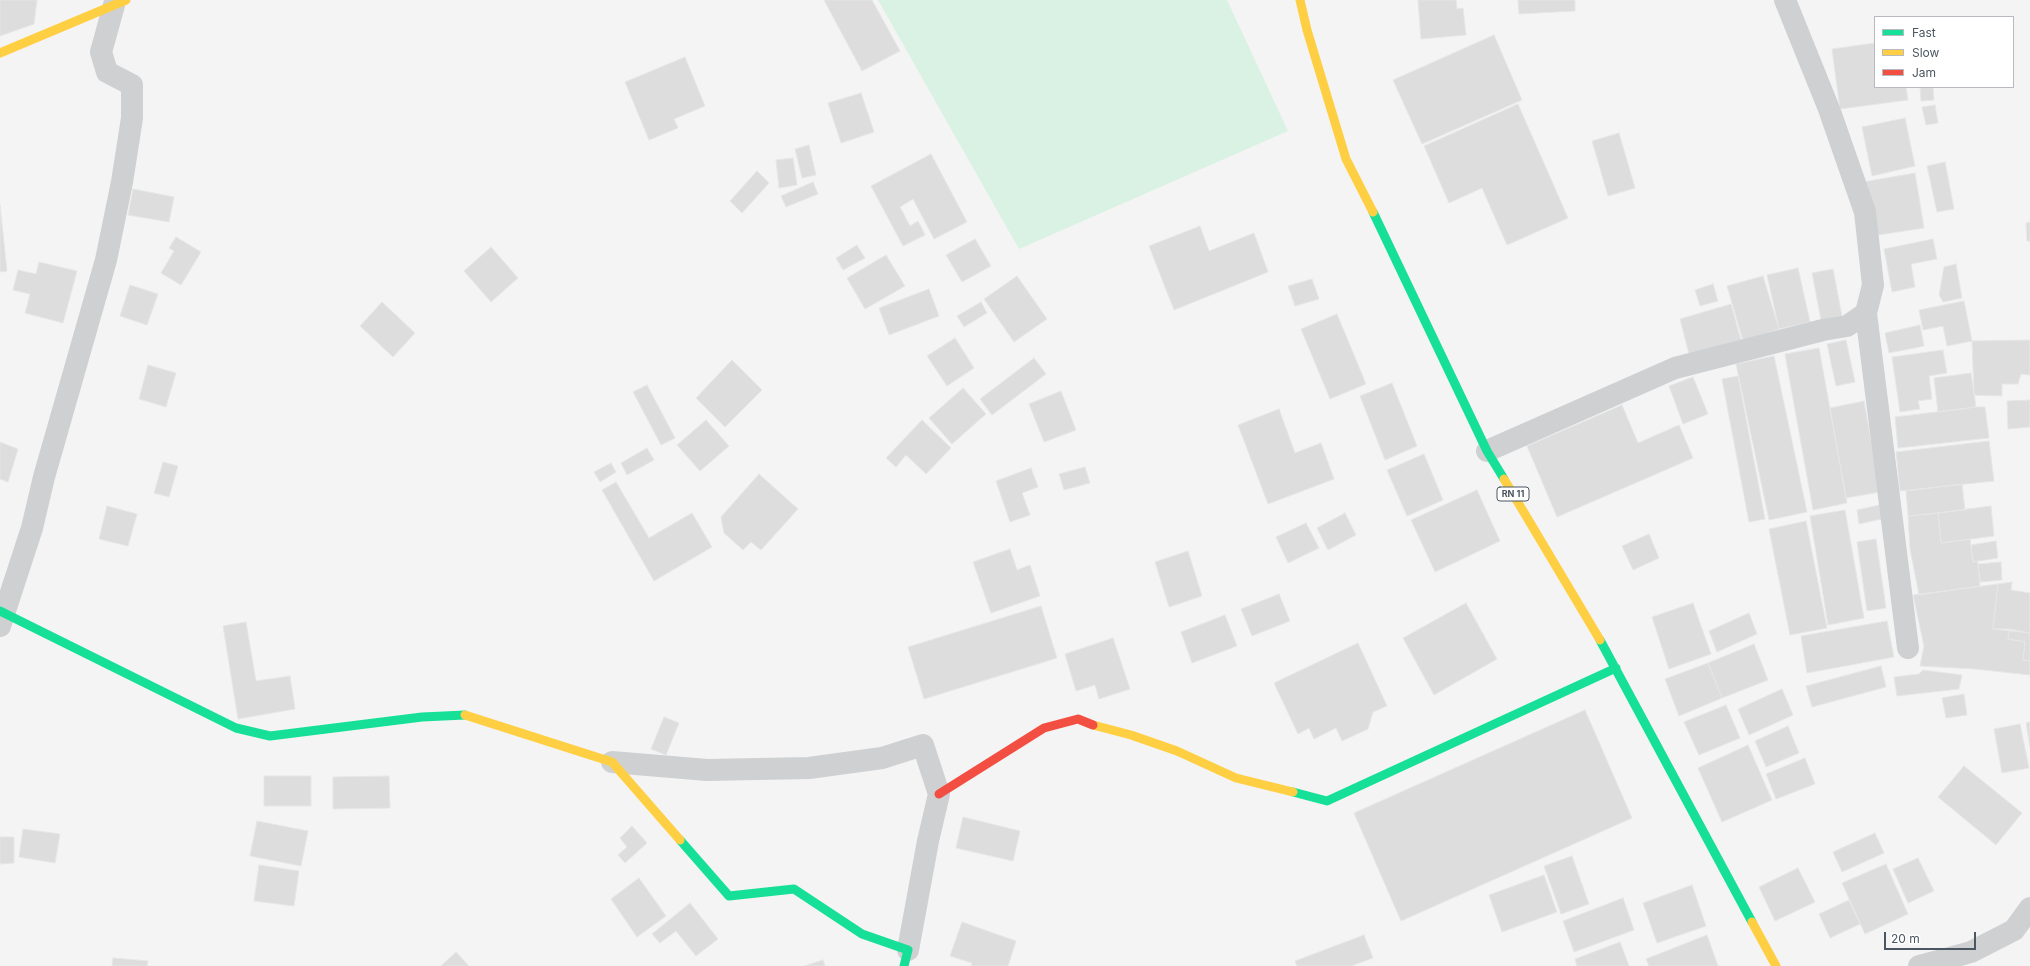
<!DOCTYPE html>
<style>
body{margin:0}
#map{position:relative;width:2030px;height:966px;overflow:hidden;background:#f4f4f4;font-family:Inter,sans-serif}
canvas{display:block}
.legend{position:absolute;left:1874px;top:16px;width:140px;height:72px;box-sizing:border-box;background:#fff;border:1px solid #b7bbc0;margin:0;padding:5px 7px;list-style:none;font-size:12px;color:#4a5661}
.legend li{display:flex;align-items:center;gap:8px;height:20px}
.legend b{width:20px;border:1px solid #b7bbc0}
.scale{position:absolute;left:1884px;top:932px;width:92px;height:18px;box-sizing:border-box;border:2px solid #4a5661;border-top:0;padding-left:5px;font-size:12px;line-height:14px;white-space:nowrap;color:#4a5661;-webkit-text-stroke:3px #fff;paint-order:stroke}
</style>
<div id="map">
<canvas width="2030" height="966"></canvas>
<ul class="legend">
<li><b style="height:5px;background:#16e098"></b>Fast</li>
<li><b style="height:5px;background:#ffcf43"></b>Slow</li>
<li><b style="height:5px;background:#f24e42"></b>Jam</li>
</ul>
<div class="scale">20 m</div>
</div>
<script>
const ctx = document.querySelector('canvas').getContext('2d');
ctx.lineJoin = 'round';
function fill(path, color) { ctx.fillStyle = color; ctx.fill(path, 'evenodd'); }
const poly = rows => new Path2D(rows.map(r => 'M' + r).join(''));
function trace(path, color, width, dash) { ctx.strokeStyle = color; ctx.lineWidth = width; ctx.lineCap = dash ? 'butt' : 'round'; ctx.setLineDash(dash || []); ctx.stroke(path); }
function drawText(font, color, halo, rows, align = 'center') {
  ctx.font = font + ' Inter,sans-serif'; ctx.lineWidth = 3; ctx.setLineDash([]); ctx.textBaseline = 'middle'; ctx.strokeStyle = halo; ctx.fillStyle = color; for (const [text, x, y, turn = 0] of rows) {
    ctx.save(); ctx.translate(x, y); ctx.rotate((+turn || 0) * Math.PI / 180); ctx.textAlign = isNaN(turn) ? turn : align; if (halo) ctx.strokeText(text, 0, 0); ctx.fillText(text, 0, 0); ctx.restore();
  }
}
const green = poly([
 [878,0,1227,0,1288,131,1019,249]
]);
const building = poly([
 [0,0,37,0,34,24,0,36,0,0],
 [824,0,872,0,900,51,862,71,824,0],
 [1418,0,1456,0,1457,9,1463,8,1466,35,1421,39,1418,0],
 [1518,0,1575,0,1575,11,1519,14,1518,0],
 [1494,35,1522,100,1422,144,1393,80,1494,35],
 [1875,43,1875,87,1906,87,1908,100,1840,109,1832,49,1875,43],
 [685,57,705,106,674,119,678,128,649,140,625,82,685,57],
 [1920,87,1933,87,1934,100,1921,101,1920,87],
 [861,93,874,132,841,143,828,103,861,93],
 [1518,104,1568,218,1507,245,1482,188,1449,203,1424,146,1518,104],
 [1935,105,1938,123,1926,125,1922,107,1935,105],
 [1905,118,1915,166,1872,176,1862,127,1905,118],
 [1619,133,1635,188,1608,196,1592,141,1619,133],
 [809,145,816,175,802,178,795,149,809,145],
 [931,154,967,222,934,239,913,199,900,207,910,226,918,221,925,235,903,246,871,186,931,154],
 [793,158,797,185,779,188,776,160,793,158],
 [1945,162,1954,209,1937,212,1927,166,1945,162],
 [757,171,769,183,742,213,730,201,757,171],
 [1915,173,1924,228,1872,236,1863,182,1915,173],
 [813,182,818,194,786,207,781,196,813,182],
 [133,189,174,197,169,222,128,215,133,189],
 [0,205,7,271,0,272,0,205],
 [2030,222,2030,241,2027,241,2026,223,2030,222],
 [1200,226,1209,251,1254,233,1268,272,1174,310,1149,246,1200,226],
 [176,237,201,252,181,285,161,273,174,251,169,248,176,237],
 [975,239,991,266,962,282,946,255,975,239],
 [1933,239,1937,259,1911,264,1915,287,1892,292,1884,249,1933,239],
 [857,245,865,258,843,270,836,258,857,245],
 [491,247,518,278,491,302,464,271,491,247],
 [886,255,905,286,865,309,847,278,886,255],
 [39,262,77,271,63,323,25,313,30,294,13,290,18,270,36,274,39,262],
 [1956,264,1962,298,1943,302,1939,295,1944,267,1956,264],
 [1798,268,1810,322,1779,329,1767,275,1798,268],
 [1833,269,1842,316,1821,320,1812,273,1833,269],
 [1017,276,1047,319,1014,342,984,299,1017,276],
 [1763,276,1779,329,1743,341,1727,286,1763,276],
 [1312,279,1319,299,1295,306,1288,286,1312,279],
 [1713,284,1718,301,1700,306,1695,290,1713,284],
 [130,285,158,294,147,325,120,316,130,285],
 [929,289,939,316,889,335,879,308,929,289],
 [1964,301,1972,341,1947,346,1943,326,1923,330,1919,310,1964,301],
 [382,302,415,333,393,357,360,326,382,302],
 [981,302,987,313,964,327,957,316,981,302],
 [1731,304,1741,340,1689,354,1680,319,1731,304],
 [1337,314,1366,384,1330,399,1301,329,1337,314],
 [1920,325,1924,346,1889,353,1885,333,1920,325],
 [955,338,974,368,947,386,927,356,955,338],
 [1846,340,1855,382,1836,386,1827,344,1846,340],
 [2030,340,2030,375,2021,374,2018,384,2002,384,2002,396,1974,395,1972,341,2030,340],
 [1819,348,1847,503,1813,510,1785,354,1819,348],
 [1943,350,1947,373,1929,376,1932,399,1918,401,1920,409,1900,412,1892,357,1943,350],
 [1774,356,1807,512,1769,520,1736,364,1774,356],
 [1034,358,1046,374,992,415,980,399,1034,358],
 [732,360,762,390,725,427,696,398,732,360],
 [148,365,176,373,166,407,139,399,148,365],
 [1971,373,1976,407,1938,412,1934,378,1971,373],
 [1738,376,1765,519,1749,522,1722,379,1738,376],
 [1693,377,1708,414,1683,424,1669,386,1693,377],
 [1392,383,1417,446,1385,460,1360,396,1392,383],
 [647,385,675,438,661,445,633,392,647,385],
 [963,388,986,414,952,444,929,418,963,388],
 [1061,391,1076,430,1044,442,1029,404,1061,391],
 [2030,400,2030,427,2008,429,2007,401,2030,400],
 [1864,401,1880,492,1846,498,1830,408,1864,401],
 [1622,405,1638,443,1679,425,1693,458,1557,517,1527,446,1622,405],
 [1976,407,1985,407,1989,438,1898,448,1895,417,1976,407],
 [1279,409,1295,453,1321,443,1334,479,1268,504,1238,425,1279,409],
 [706,420,729,446,700,471,677,445,706,420],
 [922,420,951,448,926,474,906,455,896,467,886,458,922,420],
 [1989,441,1994,481,1900,491,1896,452,1989,441],
 [0,442,18,449,8,482,0,479,0,442],
 [647,448,654,460,627,475,621,463,647,448],
 [1424,454,1443,500,1407,516,1387,470,1424,454],
 [163,462,178,466,169,497,154,493,163,462],
 [611,463,616,472,600,482,594,472,611,463],
 [1085,467,1090,483,1064,490,1059,474,1085,467],
 [1031,468,1038,487,1022,493,1030,515,1010,522,996,481,1031,468],
 [759,474,798,509,761,550,751,542,743,550,724,533,721,517,759,474],
 [616,482,649,538,692,513,712,547,654,581,602,490,616,482],
 [1962,484,1965,510,1908,516,1906,491,1962,484],
 [1477,490,1500,541,1435,572,1411,520,1477,490],
 [1879,505,1882,519,1859,524,1857,510,1879,505],
 [107,506,137,514,128,546,99,539,107,506],
 [1991,506,1994,536,1941,543,1938,513,1991,506],
 [1845,510,1864,618,1828,625,1810,516,1845,510],
 [1345,513,1356,535,1328,550,1317,528,1345,513],
 [1938,513,1941,543,1970,539,1973,562,1977,561,1978,564,1980,586,1919,595,1910,549,1908,516,1938,513],
 [1806,521,1827,628,1790,635,1769,529,1806,521],
 [1306,523,1319,548,1288,563,1276,537,1306,523],
 [1649,534,1659,558,1633,570,1622,546,1649,534],
 [1876,539,1886,608,1867,611,1857,542,1876,539],
 [1996,541,1998,558,1973,562,1971,545,1996,541],
 [1010,549,1017,570,1030,565,1040,596,991,613,973,562,1010,549],
 [1188,551,1202,596,1169,607,1155,562,1188,551],
 [2001,562,2002,580,1980,582,1978,564,2001,562],
 [2012,582,2011,590,2030,593,2030,633,1993,629,1998,584,2012,582],
 [1998,584,1993,629,2009,629,2008,639,2025,642,2023,660,2030,661,2030,675,1975,669,1920,666,1924,646,1913,595,1998,584],
 [1279,594,1290,621,1252,636,1241,609,1279,594],
 [1466,603,1497,659,1434,695,1403,638,1466,603],
 [1693,603,1711,654,1669,669,1652,617,1693,603],
 [1041,606,1057,658,924,699,908,647,1041,606],
 [1749,613,1757,634,1717,652,1709,631,1749,613],
 [1225,615,1237,646,1192,663,1181,632,1225,615],
 [1887,621,1894,657,1807,673,1801,636,1887,621],
 [246,622,256,681,290,676,295,709,238,719,223,626,246,622],
 [2009,629,2030,633,2030,661,2023,660,2025,642,2008,639,2009,629],
 [1113,638,1130,689,1099,699,1095,685,1076,691,1065,654,1113,638],
 [1358,643,1387,706,1373,712,1368,729,1342,741,1336,728,1314,739,1309,728,1298,734,1274,683,1358,643],
 [1754,644,1768,680,1722,698,1708,663,1754,644],
 [1708,663,1722,698,1679,716,1665,679,1708,663],
 [1881,666,1886,687,1812,707,1806,686,1881,666],
 [1923,670,1962,675,1959,689,1897,696,1894,677,1919,674,1923,670],
 [1782,689,1793,715,1749,735,1738,709,1782,689],
 [1964,694,1967,715,1946,718,1942,698,1964,694],
 [1726,705,1740,738,1699,755,1684,722,1726,705],
 [1585,710,1632,818,1401,921,1354,813,1585,710],
 [664,717,679,723,666,755,651,749,664,717],
 [2030,722,2030,747,2026,723,2030,722],
 [2020,724,2029,768,2002,773,1994,729,2020,724],
 [1788,726,1799,753,1766,767,1755,741,1788,726],
 [1748,745,1772,800,1722,822,1698,768,1748,745],
 [1805,758,1815,784,1776,799,1766,774,1805,758],
 [1964,766,2022,813,1996,845,1938,797,1964,766],
 [264,776,311,776,311,806,264,806,264,776],
 [389,776,390,808,333,809,333,777,389,776],
 [963,817,1020,831,1013,861,956,848,963,817],
 [257,821,308,831,301,866,250,856,257,821],
 [632,826,647,843,625,863,618,855,627,847,620,838,632,826],
 [23,829,60,834,55,863,19,857,23,829],
 [1875,833,1884,853,1842,872,1833,852,1875,833],
 [0,837,14,837,14,863,0,864,0,837],
 [1572,856,1589,904,1561,914,1544,866,1572,856],
 [1918,858,1934,891,1908,903,1893,869,1918,858],
 [1886,864,1908,914,1865,934,1842,883,1886,864],
 [259,865,299,871,294,906,254,901,259,865],
 [1798,868,1815,902,1775,921,1759,887,1798,868],
 [1544,875,1557,912,1502,932,1489,895,1544,875],
 [639,878,666,916,637,937,611,899,639,878],
 [1692,885,1706,926,1657,943,1643,903,1692,885],
 [1623,898,1634,930,1574,952,1563,921,1623,898],
 [1849,900,1860,924,1830,938,1819,914,1849,900],
 [690,903,718,939,696,956,676,931,660,943,652,934,690,903],
 [962,922,1016,941,1008,966,971,966,972,963,950,956,962,922],
 [1364,935,1373,958,1351,966,1297,966,1295,961,1364,935],
 [1707,935,1718,966,1649,966,1646,959,1707,935],
 [1620,942,1629,966,1577,966,1575,959,1620,942],
 [456,952,469,966,441,966,456,952],
 [113,958,148,961,147,966,112,966,113,958],
 [823,960,825,966,804,966,823,960]
]);
const street = poly([
 [1866,313,1908,648],
 [1487,451,1675,368,1823,330,1847,326,1866,313,1873,285,1865,212,1829,109,1785,0],
 [0,626,32,528,44,477,106,260,122,182,132,118,132,85,107,72,101,52,114,5],
 [612,762,707,770,809,768,882,758,923,745,939,794,928,841,908,950],
 [1919,966,1971,952,2014,930,2030,908]
]);
const fast = poly([
 [1373,212,1487,451,1504,479],
 [0,611,236,728,270,736,422,717,465,715],
 [1600,640,1752,922],
 [1293,792,1327,801,1616,668],
 [680,840,729,896,794,889,862,934,908,950,904,966]
]);
const slow = poly([
 [1300,0,1307,30,1346,159,1373,212],
 [0,53,126,0],
 [1504,479,1600,640],
 [465,715,612,762,680,840],
 [1093,725,1131,735,1177,751,1236,778,1293,792],
 [1752,922,1776,966]
]);
const jam = poly([
 [939,794,1044,728,1078,719,1093,725]
]);
const shields = [
 [1513,494,32]
];
const shieldNames = [
 ["RN 11",1513,494]
];
fill(green, '#d9f2e3');
fill(building, '#ddddde');
trace(building, '#e5e6e7', 1);
trace(street, '#ced0d2', 22);
trace(fast, '#16e098', 9);
trace(slow, '#ffcf43', 9);
trace(jam, '#f24e42', 9);
for (const [x, y, w] of shields) { const box = new Path2D(); box.roundRect(x - w / 2, y - 7, w, 14, 3); ctx.fillStyle = '#fff'; ctx.fill(box); trace(box, '#4a5661', 1); }
drawText('bold 9px', '#4a5661', null, shieldNames);
</script>
